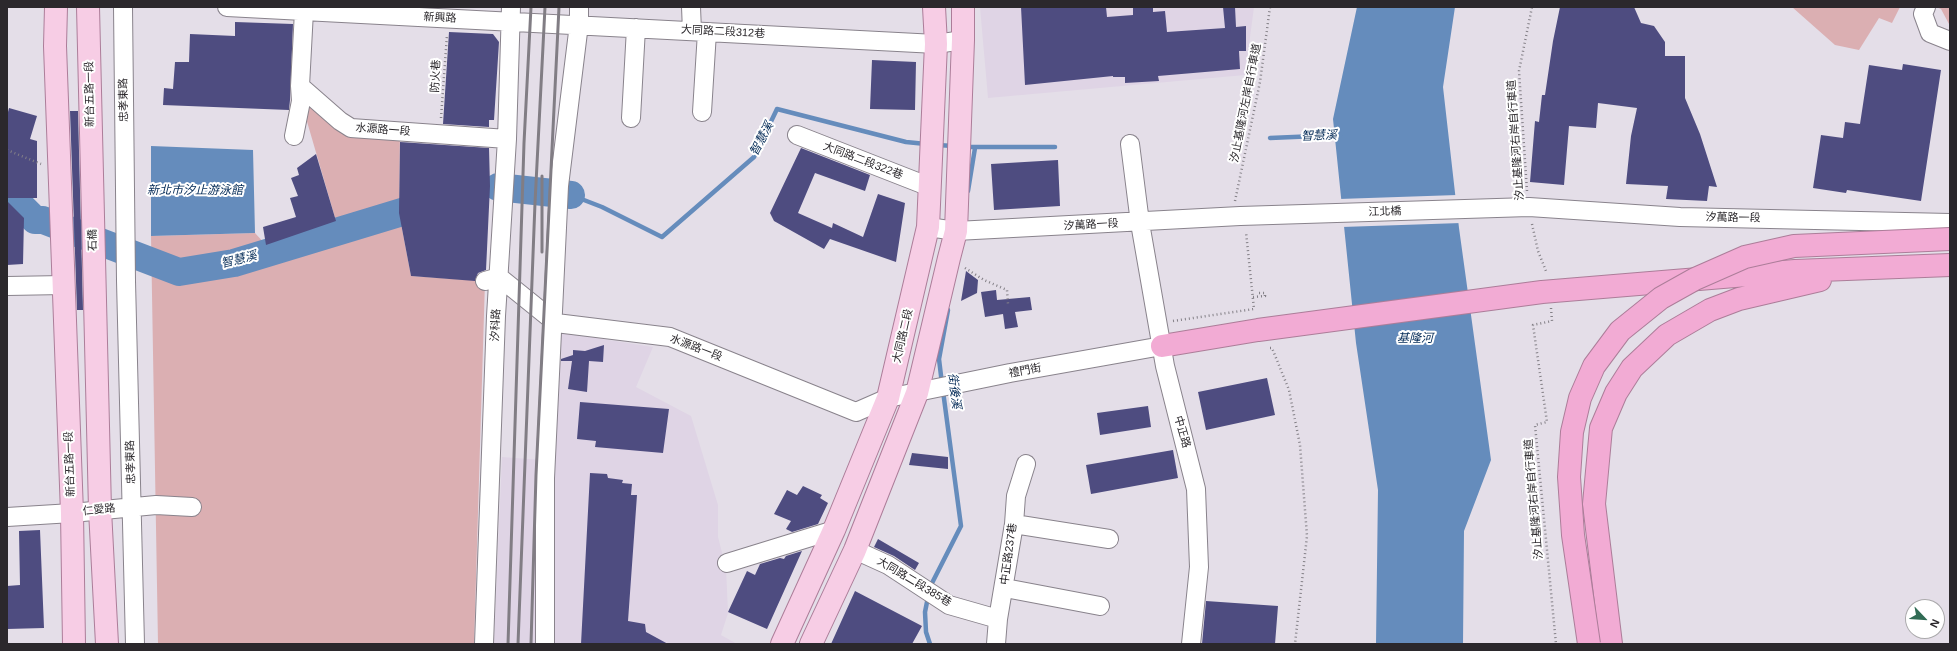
<!DOCTYPE html>
<meta charset="utf-8">
<style>
body{margin:0}
#map{position:relative;width:1957px;height:651px;overflow:hidden;background:#e4dee8;font-family:Helvetica,sans-serif}
canvas{display:block}
.frame{position:absolute;inset:0;border:8px solid #2b282c;pointer-events:none}
.north{position:absolute;left:1905px;top:599px;width:40px;height:40px;box-sizing:border-box;background:#fff;border:1px solid #aaa9ab;border-radius:50%;rotate:115deg;font-size:11px;font-weight:700;line-height:16px;text-align:center;color:#2b282c}
.north::after{content:'';display:block;margin:auto;width:14px;height:18px;background:#306b54;clip-path:polygon(50% 0,100% 100%,50% 72%,0 100%)}
</style>
<div id="map">
<canvas width="1957" height="651"></canvas>
<div class="frame"></div>
<div class="north">N</div>
</div>
<script>
const ctx = document.querySelector('canvas').getContext('2d');
ctx.lineJoin = 'round';
function fill(path, color) { ctx.fillStyle = color; ctx.fill(path, 'evenodd'); }
const poly = rows => new Path2D(rows.map(r => 'M' + r).join(''));
function trace(path, color, width, dash) { ctx.strokeStyle = color; ctx.lineWidth = width; ctx.lineCap = dash ? 'butt' : 'round'; ctx.setLineDash(dash || []); ctx.stroke(path); }
function drawText(font, color, halo, rows, align = 'center') {
  ctx.font = font + ' Helvetica,"Noto Sans TC",sans-serif'; ctx.lineWidth = 4; ctx.setLineDash([]); ctx.textBaseline = 'middle'; ctx.strokeStyle = halo; ctx.fillStyle = color; for (const [text, x, y, turn = 0] of rows) {
    ctx.save(); ctx.translate(x, y); ctx.rotate((+turn || 0) * Math.PI / 180); ctx.textAlign = isNaN(turn) ? turn : align; if (halo) ctx.strokeText(text, 0, 0); ctx.fillText(text, 0, 0); ctx.restore();
  }
}
const built = poly([
 [980,7,1254,7,1245,75,988,98],
 [558,332,653,347,636,387,691,416,718,505,718,537,726,568,728,613,721,635,737,644,553,644,550,496],
 [502,457,542,460,538,644,494,644]
]);
const green = poly([
 [1792,7,1900,7,1892,23,1879,18,1859,50,1835,45],
 [1936,7,1950,7,1950,23,1949,24,1941,9],
 [301,101,340,121,400,131,399,213,411,276,485,281,474,644,158,644,151,236,255,233,266,245,336,221]
]);
const water = poly([
 [1357,7,1455,7,1443,87,1459,228,1491,460,1464,531,1463,644,1376,644,1378,490,1356,343,1333,119],
 [151,146,253,150,255,233,151,236]
]);
const pier = poly([
 [1457,195,1461,223,1342,227,1339,199]
]);
const stream = poly([
 [1270,138,1340,135],
 [937,145,954,146],
 [965,147,1055,147],
 [968,191,975,148],
 [571,195,602,207,662,237,754,157,777,109,906,142,926,144],
 [942,384,939,359,948,310],
 [930,587,961,526,943,391],
 [928,597,925,612,926,632,930,644]
]);
const river = poly([
 [498,187,571,195],
 [7,192,35,220,43,220,179,272,234,263,435,202]
]);
const building = poly([
 [1021,7,1106,7,1107,17,1133,15,1133,7,1153,7,1153,12,1165,11,1167,32,1225,28,1223,7,1235,7,1236,27,1246,26,1246,51,1239,51,1240,69,1158,76,1159,81,1125,83,1125,77,1113,77,1113,76,1025,85],
 [1560,7,1634,7,1641,23,1654,26,1665,42,1665,56,1685,56,1685,98,1700,134,1717,187,1709,186,1707,201,1666,199,1668,186,1626,184,1631,136,1637,108,1598,103,1596,128,1569,126,1564,185,1530,182,1535,121,1539,122,1542,95,1545,95,1553,41],
 [235,22,293,24,290,100,289,110,163,105,164,88,173,89,175,62,189,62,190,34,235,36],
 [449,32,493,34,499,42,494,120,489,120,489,127,443,124],
 [872,60,916,62,915,110,870,109],
 [1903,64,1941,70,1921,201,1847,190,1846,193,1813,188,1821,135,1843,138,1845,122,1860,124,1869,65,1902,70],
 [9,108,37,116,30,139,37,141,37,198,7,198,7,116],
 [70,111,78,111,83,310,77,310],
 [400,142,489,148,490,186,486,270,478,273,475,281,411,276,399,213],
 [801,148,870,175,865,191,815,173,798,213,832,228,833,223,863,237,878,194,905,203,896,262,830,239,824,249,774,221,770,213],
 [316,154,336,221,266,245,263,227,296,217,290,198,298,196,291,178,299,175,297,168],
 [1058,160,1060,206,994,210,991,164],
 [7,201,24,218,23,264,7,265],
 [966,271,978,280,977,293,961,301],
 [996,290,997,300,1030,297,1032,310,1015,312,1018,327,1005,329,1003,314,985,317,981,292],
 [604,345,603,362,589,361,587,392,568,389,572,361,561,361,561,359,573,355,573,350,585,351],
 [1267,378,1275,415,1206,430,1198,392],
 [580,402,669,409,663,453,595,447,596,441,577,439],
 [1148,406,1151,427,1100,435,1097,413],
 [1173,450,1178,478,1091,494,1086,465],
 [912,453,948,457,948,469,909,465],
 [590,473,607,474,608,478,623,480,622,483,632,484,631,495,637,495,628,621,645,624,646,632,668,644,581,644],
 [803,486,822,495,820,498,828,503,818,524,792,532,786,529,791,521,774,514,787,490,797,495],
 [40,530,44,628,7,629,7,586,20,585,19,531],
 [878,539,919,563,915,570,894,556,874,547],
 [802,551,767,629,728,612,747,571,755,575,760,564,780,558,784,559,786,556],
 [855,591,922,626,912,644,831,644],
 [1206,601,1278,606,1275,644,1202,644]
]);
const path = poly([
 [441,118,447,35],
 [7,150,41,164],
 [1527,191,1519,71,1532,7],
 [1235,201,1260,82,1270,7],
 [1532,224,1538,251,1546,271],
 [965,268,984,280,1007,290,1008,304],
 [1253,297,1265,296,1265,293,1259,293,1259,291],
 [1551,308,1552,321,1533,325,1547,422,1535,425,1556,644],
 [1173,321,1254,309,1246,232],
 [1270,348,1272,348,1289,390,1300,445,1307,536,1295,644]
]);
const minor = poly([
 [123,7,126,281,135,644],
 [227,7,936,44,963,40],
 [691,7,692,31],
 [1926,7,1923,14,1930,33,1950,41],
 [304,11,300,86,340,121,351,128,507,139],
 [702,112,707,32],
 [631,118,636,28],
 [797,135,930,187],
 [294,136,301,101,300,86],
 [1130,144,1140,223,1165,366,1196,489,1199,567,1191,644],
 [928,227,956,231,1240,216,1529,207,1680,217,1950,223],
 [485,281,499,277,556,323,670,337,856,412,888,398,1010,373,1162,346],
 [7,286,64,285],
 [7,517,72,513,156,505,192,507],
 [1014,524,1109,539],
 [855,550,888,565,949,605,998,619],
 [727,563,834,530],
 [1005,588,1100,606],
 [484,644,496,316,507,139,511,7],
 [545,644,545,478,559,186,579,24,579,7],
 [996,644,998,619,1014,524,1016,496,1026,464]
]);
const major = poly([
 [56,7,55,46,72,513,74,644],
 [88,7,100,510,107,644],
 [782,644,834,530,888,398,928,227,936,44,934,7],
 [811,644,855,550,917,393,949,258,956,231,963,40,963,7]
]);
const highway = poly([
 [1162,346,1258,330,1542,292,1795,271,1950,265],
 [1611,644,1594,504,1601,428,1616,393,1632,368,1667,335,1710,310,1739,299,1820,280]
]);
const rail = poly([
 [542,176,542,252],
 [508,644,524,143,531,7],
 [518,644,535,203,545,7],
 [531,644,536,475,559,7]
]);
const highwayBridge = poly([
 [1589,644,1573,535,1569,477,1572,432,1580,398,1594,366,1620,331,1661,298,1695,279,1745,257,1794,246,1950,239]
]);
const streetNames = [
 ["新興路",440,18,3],
 ["大同路二段312巷",723,32,3],
 ["防火巷",436,76,-87],
 ["新台五路一段",90,94,-91],
 ["忠孝東路",124,100,-91],
 ["汐止基隆河左岸自行車道",1246,103,-79],
 ["水源路一段",383,130,4],
 ["汐止基隆河右岸自行車道",1516,140,-94],
 ["大同路二段322巷",863,161,21],
 ["江北橋",1385,212,-2],
 ["汐萬路一段",1733,218,1],
 ["汐萬路一段",1091,225,-3],
 ["石橋",93,240,-91],
 ["汐科路",496,325,-87],
 ["大同路二段",903,336,-77],
 ["水源路一段",696,348,21],
 ["禮門街",1025,371,-11],
 ["中正路",1182,432,74],
 ["忠孝東路",131,462,-92],
 ["新台五路一段",70,464,-92],
 ["汐止基隆河右岸自行車道",1534,499,-95],
 ["仁愛路",99,510,-6],
 ["中正路237巷",1009,554,-82],
 ["大同路二段385巷",914,582,31]
];
const waterNames = [
 ["智慧溪",1319,136,-2],
 ["智慧溪",762,139,-62],
 ["新北市汐止游泳館",195,191],
 ["智慧溪",239,260,-14],
 ["基隆河",1415,339],
 ["街後溪",954,391,83]
];
fill(built, '#dfd4e5');
fill(green, '#dbafb2');
fill(water, '#658cbc');
fill(pier, '#e4dee8');
trace(stream, '#658cbc', 4.5);
trace(river, '#658cbc', 28);
fill(building, '#4e4c80');
trace(minor, '#89838c', 20);
trace(major, '#ac7d99', 24);
trace(highway, '#ac7d99', 24);
trace(path, '#848087', 2.5, [1, 3]);
trace(minor, '#fff', 18);
trace(major, '#f7cde5', 22);
trace(highway, '#f2abd4', 22);
trace(rail, '#817d84', 3);
trace(highwayBridge, '#ac7d99', 24, []);
trace(highwayBridge, '#f2abd4', 22);
drawText('11px', '#2b282c', '#fff', streetNames);
drawText('italic 12px', '#002855', '#fff', waterNames);
</script>
